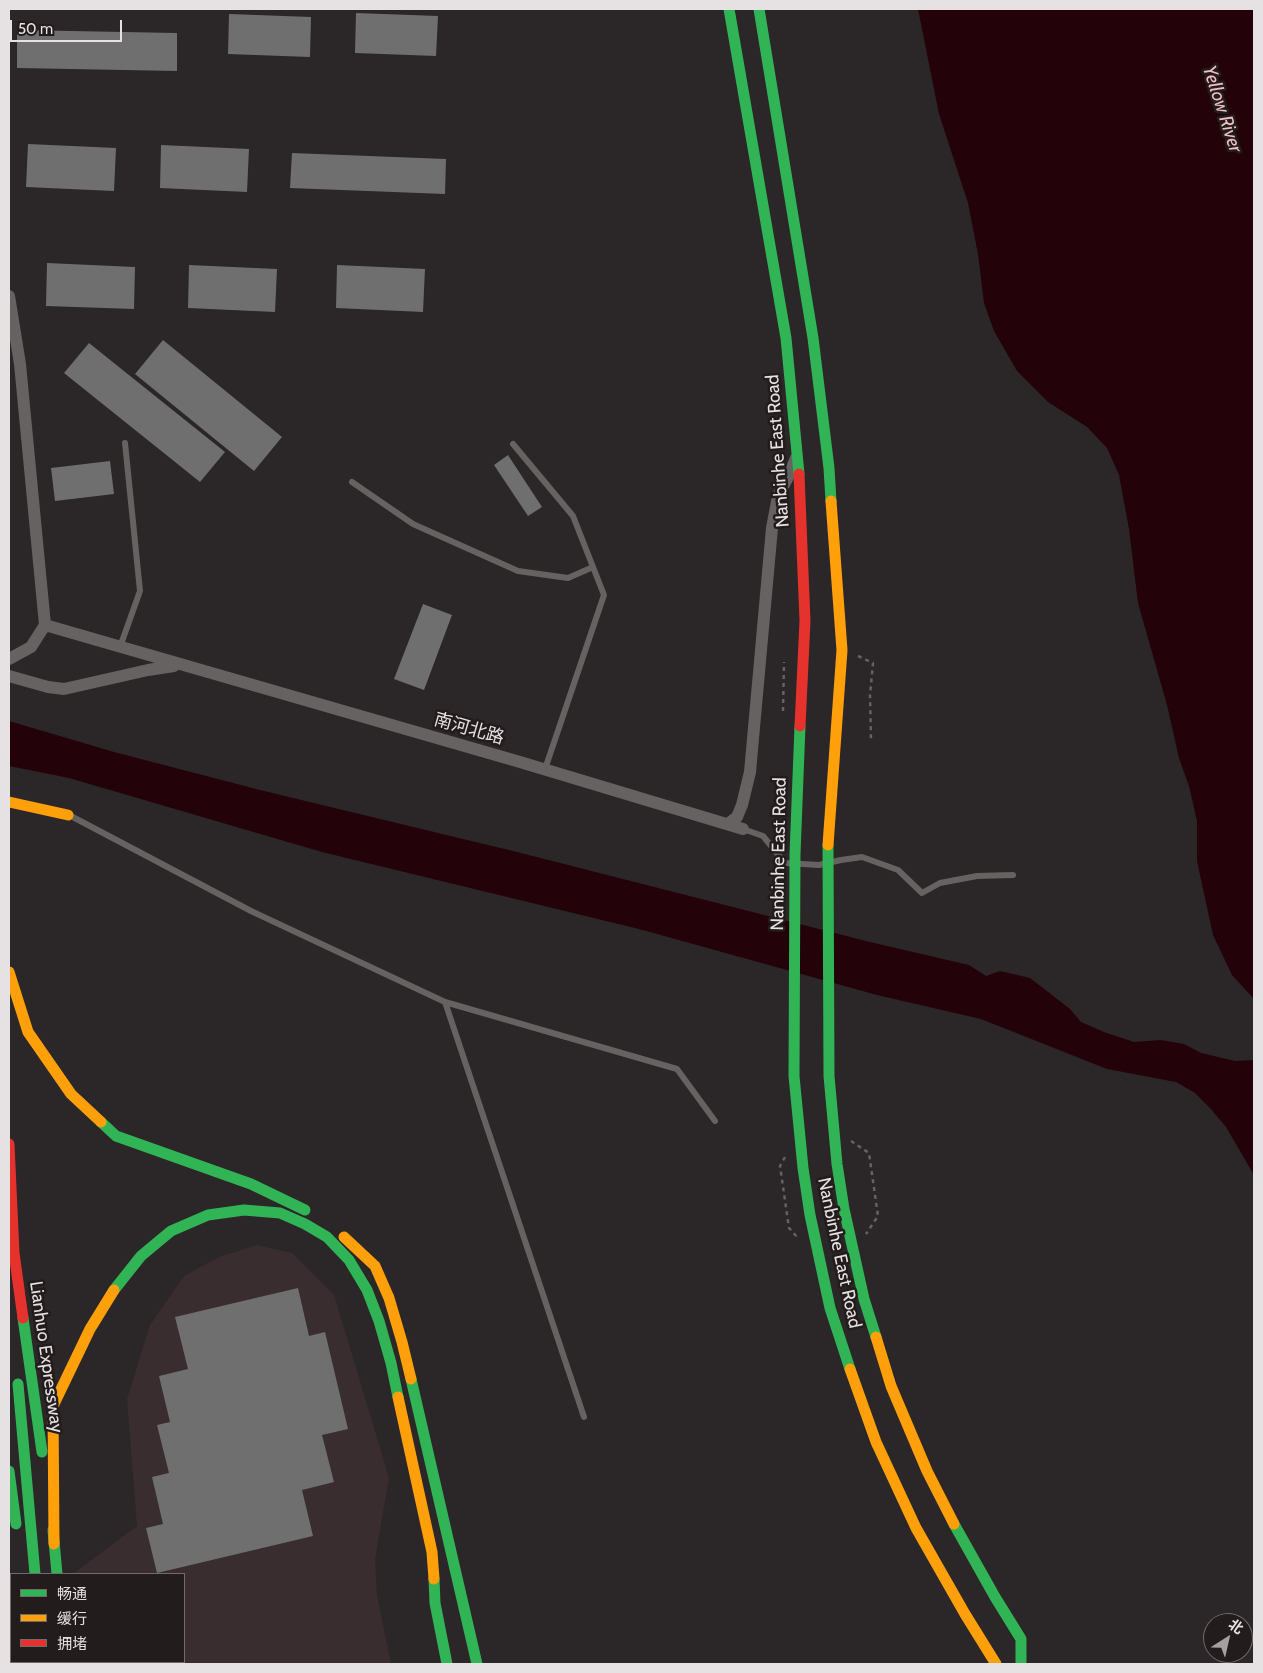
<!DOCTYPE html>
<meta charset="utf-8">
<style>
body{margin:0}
#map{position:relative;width:1263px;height:1673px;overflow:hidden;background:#2b2627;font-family:Cabin,"Noto Sans SC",sans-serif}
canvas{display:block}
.frame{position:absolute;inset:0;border:10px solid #e6e1e2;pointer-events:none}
.legend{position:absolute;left:10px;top:1573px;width:175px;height:90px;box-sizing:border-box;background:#231c1c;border:1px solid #716b6b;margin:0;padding:6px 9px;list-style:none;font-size:15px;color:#e6e1e2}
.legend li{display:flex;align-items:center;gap:10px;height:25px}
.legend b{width:25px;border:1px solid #716b6b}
.north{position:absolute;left:1203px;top:1613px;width:50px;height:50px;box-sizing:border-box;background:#231c1c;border:1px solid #716b6b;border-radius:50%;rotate:35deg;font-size:14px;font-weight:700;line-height:20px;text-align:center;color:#e6e1e2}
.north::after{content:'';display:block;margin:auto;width:18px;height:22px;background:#a5a0a1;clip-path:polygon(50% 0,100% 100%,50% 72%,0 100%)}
.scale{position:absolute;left:10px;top:20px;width:112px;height:22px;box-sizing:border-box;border:2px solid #e6e1e2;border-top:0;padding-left:6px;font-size:15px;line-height:18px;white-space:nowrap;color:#e6e1e2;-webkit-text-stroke:4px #231c1c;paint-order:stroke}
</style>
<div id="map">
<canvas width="1263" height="1673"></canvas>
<div class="frame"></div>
<ul class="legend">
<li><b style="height:6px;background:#30b455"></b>畅通</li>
<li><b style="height:6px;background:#ff9f0a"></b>缓行</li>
<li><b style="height:6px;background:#e5322d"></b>拥堵</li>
</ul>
<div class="north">北</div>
<div class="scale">50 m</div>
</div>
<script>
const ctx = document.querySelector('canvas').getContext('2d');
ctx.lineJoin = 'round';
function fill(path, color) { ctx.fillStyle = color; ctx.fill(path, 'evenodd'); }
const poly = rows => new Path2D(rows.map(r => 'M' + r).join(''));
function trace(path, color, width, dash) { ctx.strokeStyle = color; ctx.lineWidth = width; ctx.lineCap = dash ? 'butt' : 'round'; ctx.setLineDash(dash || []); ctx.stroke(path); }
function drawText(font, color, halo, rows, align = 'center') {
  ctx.font = font + ' Cabin,"Noto Sans SC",sans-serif'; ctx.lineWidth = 5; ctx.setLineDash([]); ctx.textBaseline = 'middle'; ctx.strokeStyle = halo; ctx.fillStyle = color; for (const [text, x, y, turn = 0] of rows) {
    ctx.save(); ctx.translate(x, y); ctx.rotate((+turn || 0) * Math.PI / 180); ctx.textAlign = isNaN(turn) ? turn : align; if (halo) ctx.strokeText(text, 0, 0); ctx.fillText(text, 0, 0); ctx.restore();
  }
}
const built = poly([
 [257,1245,292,1253,334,1295,389,1478,375,1559,377,1595,391,1664,9,1664,11,1648,11,1662,184,1662,184,1574,73,1574,137,1526,127,1399,150,1325,184,1276,219,1257]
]);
const water = poly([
 [918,9,1254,9,1254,999,1232,975,1213,935,1197,861,1197,821,1189,786,1179,758,1167,705,1138,603,1129,529,1119,475,1107,448,1087,427,1048,402,1017,371,994,331,984,303,978,254,968,203,939,114],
 [9,721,114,752,260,790,517,852,870,942,969,965,986,976,1000,971,1030,978,1070,1009,1081,1022,1104,1032,1134,1042,1161,1040,1184,1044,1201,1053,1235,1061,1254,1060,1254,1175,1226,1127,1210,1108,1195,1093,1176,1082,1107,1069,981,1019,877,995,639,929,322,852,69,778,9,766]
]);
const building = poly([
 [356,13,438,16,436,56,355,53],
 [229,14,311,17,310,57,228,54],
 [17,30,177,33,177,71,17,68],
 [28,144,116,148,114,191,26,187],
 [161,145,249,149,247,192,160,188],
 [292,153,446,159,445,194,290,188],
 [47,263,135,267,134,309,46,306],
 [189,265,277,269,275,312,188,308],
 [337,265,425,269,423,312,336,308],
 [163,340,282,437,254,471,135,374],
 [89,343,225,452,200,482,64,373],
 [508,455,542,507,528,516,494,465],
 [110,461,114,494,55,501,51,468],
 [423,604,452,615,424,690,394,679],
 [298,1288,309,1336,325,1332,348,1429,322,1435,334,1482,302,1490,313,1536,157,1573,146,1528,163,1524,152,1477,169,1473,157,1425,170,1422,159,1376,188,1369,175,1317]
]);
const path = poly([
 [858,656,873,663,870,695,871,739],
 [783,711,784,662],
 [851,1141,869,1153,878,1216,866,1234],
 [785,1157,780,1166,789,1228,798,1238]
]);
const lane = poly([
 [513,444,573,516,604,595,545,769],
 [352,482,413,524,518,571,568,578,593,567],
 [120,647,140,591,125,443],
 [69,815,251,911,445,1002,677,1069,715,1121],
 [743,829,763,836,785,863,819,865,841,860,862,857,898,870,922,893,940,883,977,876,1013,875],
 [445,1002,584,1417]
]);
const street = poly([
 [9,296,20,364,45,625],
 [9,659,31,647,45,625,520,762,743,829],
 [9,676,48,687,64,689,148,670,174,666],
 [728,824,737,817,742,805,750,772,772,528,778,496,789,475,796,458]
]);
const fast = poly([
 [729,9,786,338,799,474],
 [759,9,813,338,829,468,831,501],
 [800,726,795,854,794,1076,803,1168,810,1215,830,1308,850,1369],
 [828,845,829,1076,837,1164,844,1209,864,1299,876,1337],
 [101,1122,116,1136,251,1184,305,1210],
 [114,1290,141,1256,171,1231,208,1215,244,1210,280,1213,305,1224,327,1237,349,1260,367,1290,379,1321,391,1363,398,1397],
 [23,1318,42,1452],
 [411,1379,477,1664],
 [18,1384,35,1574],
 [9,1471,16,1524],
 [954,1524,995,1597,1021,1639,1021,1664],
 [53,1530,57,1574],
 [434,1579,435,1603,447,1664],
 [36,1662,37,1664],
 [65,1662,65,1664]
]);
const slow = poly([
 [9,802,68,815],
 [828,845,842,650,831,501],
 [9,972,28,1032,71,1094,101,1122],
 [344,1237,375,1266,389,1298,402,1342,411,1379],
 [876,1337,891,1386,927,1471,954,1524],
 [850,1369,876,1442,916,1528,965,1614,996,1664],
 [398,1397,432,1552,434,1579],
 [54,1544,53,1406,90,1329,114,1290]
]);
const jam = poly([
 [799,474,805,621,800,726],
 [9,1144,14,1253,23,1318]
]);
const streetNames = [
 ["Nanbinhe East Road",778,451,-94],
 ["南河北路",469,729,16],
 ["Nanbinhe East Road",779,854,-89],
 ["Nanbinhe East Road",839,1253,78],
 ["Lianhuo Expressway",46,1357,82]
];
const waterNames = [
 ["Yellow River",1222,109,72]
];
fill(built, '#3a2d2f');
fill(water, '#230309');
fill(building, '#706f70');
trace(path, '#656262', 2.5, [4, 4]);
trace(lane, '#666262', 6);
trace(street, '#666262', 12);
trace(fast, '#30b455', 11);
trace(slow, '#ff9f0a', 11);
trace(jam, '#e5322d', 11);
drawText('18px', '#e6e1e2', '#231c1c', streetNames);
drawText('italic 19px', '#f1bec4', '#231c1c', waterNames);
</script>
